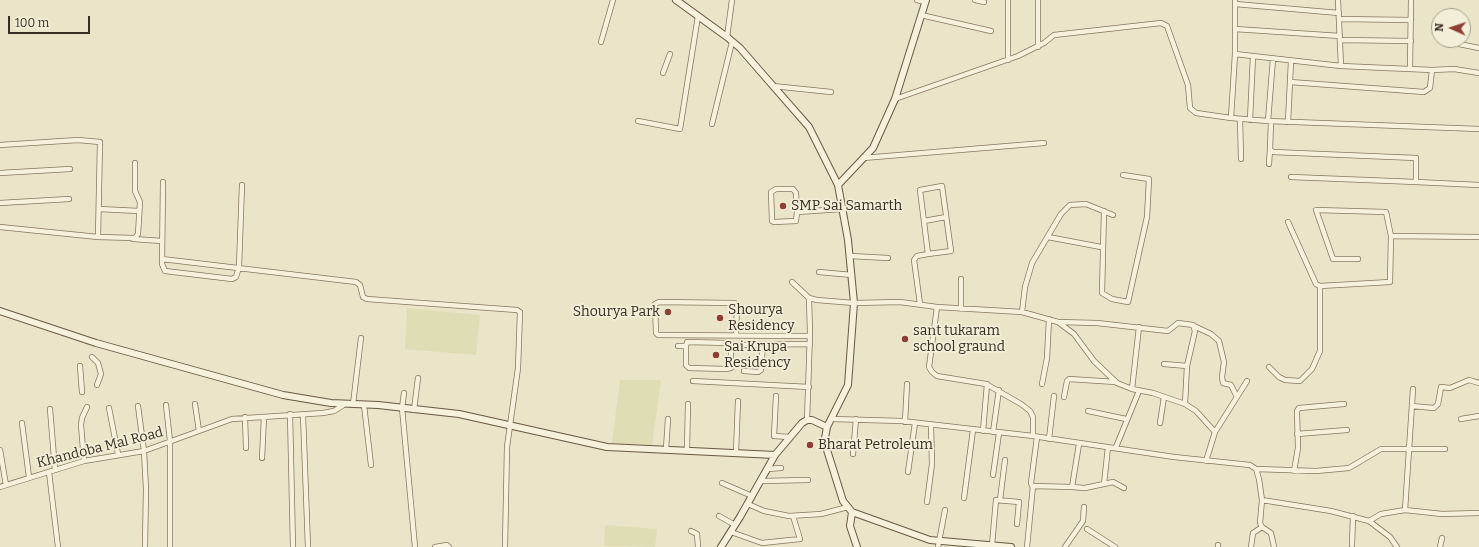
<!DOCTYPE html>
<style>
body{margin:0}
#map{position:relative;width:1479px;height:547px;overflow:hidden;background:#eae4c8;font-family:Bitter,serif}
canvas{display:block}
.north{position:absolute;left:1431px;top:8px;width:40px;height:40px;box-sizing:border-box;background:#f2eed7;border:1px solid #a7a18e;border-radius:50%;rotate:273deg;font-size:11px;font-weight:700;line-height:16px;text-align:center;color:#372e21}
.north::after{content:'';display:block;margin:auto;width:14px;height:18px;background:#8e3e35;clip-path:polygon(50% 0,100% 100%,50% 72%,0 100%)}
.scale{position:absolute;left:8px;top:16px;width:82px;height:18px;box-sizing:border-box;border:2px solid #372e21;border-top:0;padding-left:5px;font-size:12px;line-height:14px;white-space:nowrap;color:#372e21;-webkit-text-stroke:3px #f2eed7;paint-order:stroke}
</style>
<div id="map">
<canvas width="1479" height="547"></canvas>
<div class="north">N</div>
<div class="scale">100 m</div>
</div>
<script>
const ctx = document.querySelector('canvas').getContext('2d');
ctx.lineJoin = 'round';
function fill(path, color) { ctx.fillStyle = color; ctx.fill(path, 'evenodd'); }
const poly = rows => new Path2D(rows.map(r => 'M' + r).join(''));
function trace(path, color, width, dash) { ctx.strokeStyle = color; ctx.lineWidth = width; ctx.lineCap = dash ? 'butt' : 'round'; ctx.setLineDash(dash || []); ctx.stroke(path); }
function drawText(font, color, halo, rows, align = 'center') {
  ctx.font = font + ' Bitter,serif'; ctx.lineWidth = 3.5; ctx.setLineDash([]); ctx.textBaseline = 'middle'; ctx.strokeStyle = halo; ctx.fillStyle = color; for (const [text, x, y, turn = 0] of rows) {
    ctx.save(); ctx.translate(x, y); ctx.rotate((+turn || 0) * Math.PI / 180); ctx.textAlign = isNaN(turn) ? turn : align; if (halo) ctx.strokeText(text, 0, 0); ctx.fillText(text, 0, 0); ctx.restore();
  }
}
const farmland = poly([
 [407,308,480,315,476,355,405,349],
 [620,380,661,380,652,445,612,443],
 [605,525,657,529,655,547,604,546]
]);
const street = poly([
 [917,0,925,2],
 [975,0,984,2],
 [1338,0,1341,66],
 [1235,4,1339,13],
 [921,15,991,31],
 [1339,19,1411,20],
 [1235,29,1340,36],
 [727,37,732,0],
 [1340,40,1411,41],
 [601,42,613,0],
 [1459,44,1479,48],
 [1038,47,1038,0],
 [1235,54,1341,66,1432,70,1454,69,1479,73],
 [1008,60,1008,0],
 [1410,69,1411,0],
 [663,73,670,54],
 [1290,82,1424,92,1430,88,1432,70],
 [773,86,831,92],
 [895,99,1018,56,1044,43,1054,35,1161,23,1167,26,1188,85,1190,108,1196,113,1231,118,1268,121,1479,129],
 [1231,118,1235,54,1235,0],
 [1240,119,1241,159],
 [1250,120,1253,56],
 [638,121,680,129,698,16],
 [1268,121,1273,59],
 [1271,121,1270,149,1273,152,1416,158,1416,182,1479,185],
 [1288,122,1291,61],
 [712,124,732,42],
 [0,145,78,140,100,142,98,237],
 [863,158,1044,143],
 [1269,164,1270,149],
 [0,173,70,169],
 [1291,177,1416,182],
 [163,182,162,264,165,271,232,279,236,277,239,267,242,185],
 [0,203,69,199],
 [99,209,139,211],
 [1104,211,1102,293,1112,299,1128,302,1147,217,1149,179,1123,175],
 [797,212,796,193,793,189,776,189,771,192,772,221,774,222,796,221,797,212,842,209],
 [924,221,946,217],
 [1288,222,1316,284,1320,286,1390,282,1391,236,1479,237],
 [0,227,98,237,135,238,138,234,140,202,135,191,135,163],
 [1048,237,1101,247],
 [133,239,162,241],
 [850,256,888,258],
 [162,259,356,282,360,285,363,297,367,299,517,310,520,312,518,368,507,447,505,547],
 [1358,259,1333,259,1316,210,1386,212,1391,236],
 [819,272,852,275],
 [961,279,961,309],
 [792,282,809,298,817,300,854,303,900,302,937,307,1022,312,1058,322,1097,323,1168,331,1178,323,1193,325,1195,331,1187,366,1185,404],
 [920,304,914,260,917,256,928,254,920,190,942,186,951,251,928,254],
 [937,307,929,367,932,372,937,376,986,384,1021,404,1030,411,1033,417,1033,436],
 [1022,312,1025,287,1032,263,1061,214,1070,205,1086,204,1113,215],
 [1058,322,1074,334,1094,361,1117,383,1132,389,1153,393,1185,404,1196,411,1215,432],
 [1194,326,1211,334,1219,341,1224,362,1222,377,1223,383,1231,385,1237,397],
 [736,335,737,306,735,303,659,302,655,304,656,333,658,335,810,336],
 [731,345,810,344],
 [678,346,686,346,686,365,689,368,726,369,731,368,731,345,729,343,687,342,686,346],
 [92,357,98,363,101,374,97,385],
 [1164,364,1187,366],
 [80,366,82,392],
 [1269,367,1279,377,1285,380,1300,381,1312,369,1320,351,1320,286],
 [744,371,758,372,761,370,763,344],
 [693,381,809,387],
 [1042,384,1047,358,1049,319],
 [1132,389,1139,327],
 [404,393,402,408,415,547],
 [776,396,774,436,790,437],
 [1064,397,1067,381,1069,379,1116,382],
 [195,404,199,431],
 [353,404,361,338],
 [166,405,170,441,170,547],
 [364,405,371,465],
 [138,406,144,451,146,489,145,547],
 [1412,406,1434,408,1438,404,1441,387,1450,388,1469,380,1479,383],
 [109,408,118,454],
 [50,409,55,470],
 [414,410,418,378],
 [1088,411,1126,419],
 [290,414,293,547],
 [303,415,308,547],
 [245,417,246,448],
 [832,419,902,421,1033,436,1174,457,1250,465,1256,469,1259,479,1262,500,1260,523,1262,527,1271,533,1274,547],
 [1461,419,1479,416],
 [807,420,810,333,809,298],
 [905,422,907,384],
 [22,423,29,477],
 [1160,423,1164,397],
 [983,431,987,384],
 [993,432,999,390],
 [1297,434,1347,430],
 [1049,439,1054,396],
 [1116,447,1139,391],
 [666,449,668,419],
 [687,449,688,404],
 [0,450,6,485],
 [736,452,738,401],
 [853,454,856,419],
 [262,458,264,417],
 [84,461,81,425,82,418,87,407],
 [1206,461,1215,432,1247,381],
 [767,469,781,468],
 [1256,469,1316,471,1349,468,1381,449,1445,449],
 [1294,471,1298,448,1297,411,1299,408,1344,404],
 [49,472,58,547],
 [908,472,915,423],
 [993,475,999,433],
 [761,481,808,480],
 [722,483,752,496],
 [1104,484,1108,447],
 [0,487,84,461,144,451,232,419,323,413,334,411,345,404],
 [1072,487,1085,488,1113,482,1124,488],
 [1033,488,1031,483,1037,437],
 [964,498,973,430],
 [1000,500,1005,460],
 [1262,500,1331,511,1369,521,1390,537,1397,547],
 [927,502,932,464,931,426],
 [748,504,764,511,789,516,821,514,848,507],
 [1405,510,1413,389],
 [719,516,735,525],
 [1369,521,1381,514,1405,510,1442,514,1479,513],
 [1087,529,1115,547],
 [691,531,697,534,698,547],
 [731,532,762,543,800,539,793,516],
 [992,545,996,500,1019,502,1017,524],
 [1352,545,1353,516],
 [435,547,447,545,449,547],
 [938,547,945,510],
 [1027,547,1033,486,1072,487,1079,444],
 [1065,547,1083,521,1084,507],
 [1218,547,1218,545],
 [1251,547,1253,533,1262,527],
 [1440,547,1442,538]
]);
const secondary = poly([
 [676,0,727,37,740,48,760,71,809,127,838,185,848,240,854,303,848,385,827,427,825,438,827,450,843,501,852,512,930,540,1011,547],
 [838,185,873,148,895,99,926,0],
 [0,311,96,343,283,395,331,403,378,405,459,414,607,447,775,455],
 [852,512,850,526,857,547],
 [721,547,740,517,775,455,802,423,807,420,812,420,827,427]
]);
const markers = [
 [783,206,4,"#8e3e35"],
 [668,312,4,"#8e3e35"],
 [720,318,4,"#8e3e35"],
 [905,339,4,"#8e3e35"],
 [716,355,4,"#8e3e35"],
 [810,445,4,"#8e3e35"]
];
const poiNames = [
 ["SMP Sai Samarth",791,206],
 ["Shourya",728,310],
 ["Residency",728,326],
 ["Shourya Park",660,312,"right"],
 ["sant tukaram",913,331],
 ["school graund",913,347],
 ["Sai Krupa",724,347],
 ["Residency",724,363],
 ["Bharat Petroleum",818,445]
];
const streetNames = [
 ["Khandoba Mal Road",100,448,-14]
];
fill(farmland, '#dfddb6');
trace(street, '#85775f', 6);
trace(secondary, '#675942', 8);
trace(street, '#f6f1db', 4.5);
trace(secondary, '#f6f1db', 6);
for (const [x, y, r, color] of markers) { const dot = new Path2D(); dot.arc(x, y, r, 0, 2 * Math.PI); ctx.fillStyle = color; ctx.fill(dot); trace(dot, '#f2eed7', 1.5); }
drawText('14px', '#372e21', '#f2eed7', poiNames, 'left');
drawText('14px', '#372e21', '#f2eed7', streetNames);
</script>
